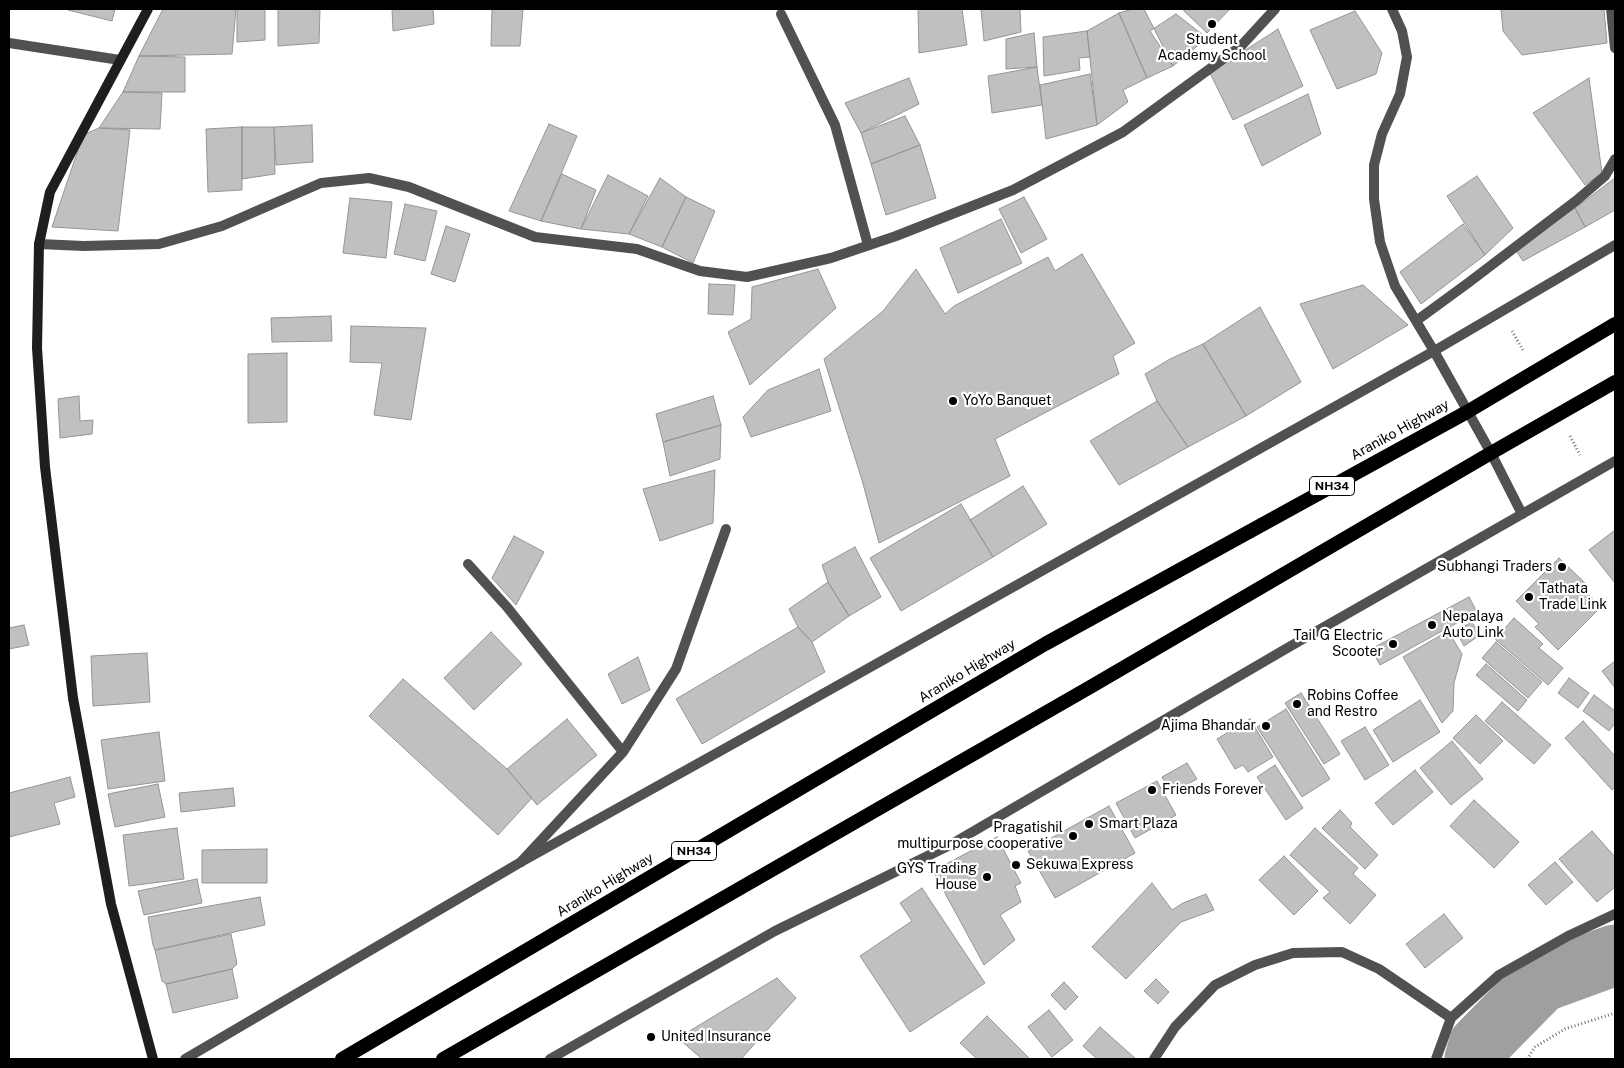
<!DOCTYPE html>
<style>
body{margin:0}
#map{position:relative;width:1624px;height:1068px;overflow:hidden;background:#fff;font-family:"Public Sans",sans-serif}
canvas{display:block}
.frame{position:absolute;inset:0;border:10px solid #000;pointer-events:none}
</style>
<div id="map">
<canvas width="1624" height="1068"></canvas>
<div class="frame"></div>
</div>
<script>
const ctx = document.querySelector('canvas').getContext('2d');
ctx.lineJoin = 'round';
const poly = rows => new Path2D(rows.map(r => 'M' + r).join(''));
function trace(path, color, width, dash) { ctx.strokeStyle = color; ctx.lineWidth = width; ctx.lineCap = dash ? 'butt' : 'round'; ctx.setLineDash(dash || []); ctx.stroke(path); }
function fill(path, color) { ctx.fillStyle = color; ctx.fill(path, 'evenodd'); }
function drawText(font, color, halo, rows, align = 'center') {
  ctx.font = font + ' "Public Sans",sans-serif'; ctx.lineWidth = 4.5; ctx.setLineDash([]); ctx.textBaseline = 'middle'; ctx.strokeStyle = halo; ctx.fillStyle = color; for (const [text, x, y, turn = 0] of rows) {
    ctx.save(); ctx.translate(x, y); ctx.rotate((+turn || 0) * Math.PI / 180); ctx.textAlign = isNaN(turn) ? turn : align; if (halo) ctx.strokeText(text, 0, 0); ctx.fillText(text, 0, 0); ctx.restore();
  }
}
const river = poly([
 [1475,1059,1479,1045,1541,982,1615,955]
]);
const building = poly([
 [68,9,115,9,112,21,68,10,68,9],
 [163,9,236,9,232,54,139,56,163,9],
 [237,9,265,9,265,40,237,42,237,9],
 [278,9,320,9,319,43,278,46,278,9],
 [392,9,433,9,434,24,393,31,392,9],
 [492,9,523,9,520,46,491,46,492,9],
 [918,9,962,9,967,45,919,53,918,9],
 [981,9,1020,9,1021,32,984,41,981,9],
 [1133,9,1144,9,1173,66,1147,78,1119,13,1133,9],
 [1182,9,1230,9,1207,33,1182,9],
 [1501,9,1604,9,1607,43,1522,55,1503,31,1501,9],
 [1355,11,1382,53,1376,74,1337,89,1310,30,1355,11],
 [1119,13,1147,78,1123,90,1128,102,1097,125,1087,31,1119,13],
 [1176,14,1207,38,1173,66,1150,31,1176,14],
 [1278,29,1303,86,1233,120,1210,73,1278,29],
 [1087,31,1090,57,1079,58,1080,70,1044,76,1043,37,1087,31],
 [1034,33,1037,67,1006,69,1006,39,1034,33],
 [139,56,185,57,185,92,123,92,139,56],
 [1037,67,1042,105,992,113,988,76,1037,67],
 [1090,74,1097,125,1046,139,1040,85,1090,74],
 [909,78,919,104,861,133,845,103,909,78],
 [1589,78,1602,173,1585,185,1533,113,1589,78],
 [123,92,162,93,160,129,99,128,123,92],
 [1308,94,1321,134,1262,166,1244,125,1308,94],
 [905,116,920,145,871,164,861,133,905,116],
 [549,124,577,136,541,221,509,211,549,124],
 [312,125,313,162,276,165,274,127,312,125],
 [242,127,274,127,275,174,242,179,242,127],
 [242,127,242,190,208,192,206,129,242,127],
 [99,128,130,130,118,231,52,227,83,135,99,128],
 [920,145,936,198,886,215,871,164,920,145],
 [562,174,596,190,581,229,541,221,562,174],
 [608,175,648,196,629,234,581,229,608,175],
 [1477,176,1513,228,1485,255,1447,196,1477,176],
 [660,178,686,197,662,247,629,234,660,178],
 [1615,178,1615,210,1585,227,1575,208,1615,178],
 [686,197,715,211,693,263,662,247,686,197],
 [1024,197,1047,239,1021,253,999,209,1024,197],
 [350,198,392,202,386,258,343,253,350,198],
 [405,204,437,211,425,261,394,254,405,204],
 [1575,208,1585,227,1523,261,1515,249,1575,208],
 [1001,219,1022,263,958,293,940,248,1001,219],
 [1463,224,1485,255,1421,304,1400,272,1463,224],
 [446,226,470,234,455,282,431,274,446,226],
 [1082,254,1135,343,1113,356,1119,374,995,439,1010,476,879,543,862,480,824,359,883,311,916,269,945,314,954,306,1048,257,1055,271,1082,254],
 [818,269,836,308,750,385,728,332,751,319,752,287,818,269],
 [709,284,735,285,733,315,708,314,709,284],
 [1363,285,1408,325,1333,369,1300,304,1363,285],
 [1260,307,1301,382,1246,416,1203,344,1260,307],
 [331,316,332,341,272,342,271,318,331,316],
 [351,326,426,328,411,420,374,415,382,363,350,362,351,326],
 [1203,344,1246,416,1188,447,1157,401,1145,374,1170,359,1203,344],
 [287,353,287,422,248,423,248,354,287,353],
 [819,369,831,411,751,437,743,417,768,390,819,369],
 [79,396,80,421,93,420,92,434,60,438,58,399,79,396],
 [713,396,721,425,663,442,656,414,713,396],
 [1157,401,1188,447,1119,485,1090,441,1157,401],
 [721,425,720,459,670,476,663,442,721,425],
 [715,470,713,523,660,541,643,489,715,470],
 [1023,486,1047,524,993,557,970,520,1023,486],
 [961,504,993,557,901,611,870,558,961,504],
 [1615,530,1615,583,1589,550,1615,530],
 [514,536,544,552,516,605,492,578,514,536],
 [855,547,881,597,849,616,828,582,822,565,855,547],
 [1559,558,1585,583,1581,587,1601,607,1558,650,1535,627,1539,624,1516,601,1559,558],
 [828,582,849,616,812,642,798,627,789,609,828,582],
 [1469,597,1477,612,1380,665,1371,649,1469,597],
 [1514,618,1543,644,1539,648,1563,668,1548,685,1495,639,1514,618],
 [1472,622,1480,635,1464,646,1456,631,1472,622],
 [24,625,29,645,9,649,9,628,24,625],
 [798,627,812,642,825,672,702,744,676,699,798,627],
 [1448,631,1462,654,1454,683,1453,711,1442,723,1403,657,1448,631],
 [491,632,522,664,474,710,444,678,491,632],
 [1496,642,1542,682,1528,698,1482,658,1496,642],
 [147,653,150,702,93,706,91,656,147,653],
 [638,657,650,690,622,704,608,674,638,657],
 [1615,661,1615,688,1602,671,1615,661],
 [1486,664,1527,700,1518,711,1476,675,1486,664],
 [1569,678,1589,693,1578,708,1558,693,1569,678],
 [403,679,507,769,532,798,498,835,369,716,403,679],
 [1301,693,1340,754,1324,764,1285,703,1301,693],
 [1594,695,1615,711,1615,723,1609,731,1583,711,1594,695],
 [1420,700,1440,732,1393,762,1373,730,1420,700],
 [1502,702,1551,745,1534,764,1485,721,1502,702],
 [1286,709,1330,779,1302,797,1257,727,1286,709],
 [1476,715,1503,741,1480,764,1453,738,1476,715],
 [567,719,597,755,537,805,507,769,567,719],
 [1250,719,1273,757,1248,772,1243,765,1235,769,1217,739,1250,719],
 [1583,721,1615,756,1615,787,1612,790,1565,738,1583,721],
 [1365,727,1389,765,1365,780,1341,741,1365,727],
 [159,732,165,781,108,789,101,740,159,732],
 [1452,741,1483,779,1451,805,1420,768,1452,741],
 [1187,763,1197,779,1171,793,1162,777,1187,763],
 [1275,765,1303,808,1286,820,1257,777,1275,765],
 [1415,770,1433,792,1393,825,1375,803,1415,770],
 [70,777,75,797,54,803,60,824,9,837,9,793,70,777],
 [1157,781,1176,815,1135,838,1116,803,1157,781],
 [158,784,165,817,115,827,108,794,158,784],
 [233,788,235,806,181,812,179,793,233,788],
 [1474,800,1519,842,1494,868,1450,826,1474,800],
 [1109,806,1135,853,1055,898,1028,851,1109,806],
 [1340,810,1352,823,1350,827,1378,855,1365,869,1322,828,1340,810],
 [177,828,184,879,129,886,123,835,177,828],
 [1315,828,1358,868,1353,874,1376,895,1350,924,1323,898,1330,892,1290,855,1315,828],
 [1592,831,1615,857,1615,889,1614,888,1597,902,1559,859,1592,831],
 [997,837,1021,883,1015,886,1021,902,1000,915,1015,940,984,965,933,871,997,837],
 [267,849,267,883,202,883,202,850,267,849],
 [1284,856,1318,891,1294,915,1259,880,1284,856],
 [1555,862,1573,882,1546,905,1528,885,1555,862],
 [197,879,202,903,144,915,138,891,197,879],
 [1152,883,1172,910,1183,903,1206,894,1214,910,1181,922,1126,979,1092,947,1152,883],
 [922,888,985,983,910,1032,860,956,912,921,900,903,922,888],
 [260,897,265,925,155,950,153,945,148,917,260,897],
 [1444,914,1463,938,1425,968,1406,944,1444,914],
 [231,934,237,964,232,969,166,984,162,981,155,950,231,934],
 [232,969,238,998,173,1013,166,984,232,969],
 [777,978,796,998,741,1059,702,1059,678,1038,777,978],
 [1156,979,1169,992,1158,1004,1144,991,1156,979],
 [1064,982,1078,997,1065,1010,1051,995,1064,982],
 [1049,1010,1073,1040,1052,1057,1028,1027,1049,1010],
 [987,1016,1030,1059,977,1059,960,1043,987,1016],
 [1100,1027,1136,1059,1097,1059,1083,1046,1100,1027]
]);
const path = poly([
 [1512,331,1524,352],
 [1570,436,1580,455],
 [1527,1059,1535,1047,1565,1029,1615,1013]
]);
const service = poly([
 [185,1059,521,862,785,715,1434,351,1615,245],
 [550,1059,775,931,950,845,1289,647,1615,461]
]);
const minor = poly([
 [1392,9,1402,31,1407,57,1400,94,1382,134,1374,165,1374,199,1380,242,1395,286,1434,351,1491,453,1522,514],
 [1611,9,1615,48],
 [781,14,835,125,868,245],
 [9,43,120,60],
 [39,244,84,246,159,244,222,226,321,183,369,178,409,187,535,237,637,249,700,271,747,277,831,258,896,236,1013,190,1123,132,1241,46,1275,9],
 [1416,321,1468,283,1577,200,1605,176,1615,159],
 [468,564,507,607,623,752],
 [521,862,623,752,676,669,726,529],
 [1154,1059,1175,1027,1215,985,1255,965,1293,953,1342,952,1379,969,1451,1018],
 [1436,1059,1451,1018,1499,975,1568,936,1615,914]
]);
const secondary = poly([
 [148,9,50,192,39,244,37,348,45,467,73,698,111,904,153,1059]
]);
const trunk = poly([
 [342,1059,1045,644,1467,412,1615,324],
 [443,1059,1092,686,1491,453,1615,382]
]);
const markers = [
 [1212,24,5,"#000"],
 [953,401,5,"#000"],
 [1562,567,5,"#000"],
 [1529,597,5,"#000"],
 [1432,625,5,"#000"],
 [1393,644,5,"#000"],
 [1297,704,5,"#000"],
 [1266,726,5,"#000"],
 [1152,790,5,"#000"],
 [1089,824,5,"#000"],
 [1073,836,5,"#000"],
 [1016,865,5,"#000"],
 [987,877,5,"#000"],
 [651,1037,5,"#000"]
];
const shields = [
 [1332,486,45],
 [694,851,45]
];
const shieldNames = [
 ["NH34",1332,486],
 ["NH34",694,851]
];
const poiNames = [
 ["Student",1212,40,"center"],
 ["Academy School",1212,56,"center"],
 ["YoYo Banquet",963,401],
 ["Subhangi Traders",1552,567,"right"],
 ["Tathata",1539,589],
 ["Trade Link",1539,605],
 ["Nepalaya",1442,617],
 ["Auto Link",1442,633],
 ["Tail G Electric",1383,636,"right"],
 ["Scooter",1383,652,"right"],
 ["Robins Coffee",1307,696],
 ["and Restro",1307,712],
 ["Ajima Bhandar",1256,726,"right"],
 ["Friends Forever",1162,790],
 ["Smart Plaza",1099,824],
 ["Pragatishil",1063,828,"right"],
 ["multipurpose cooperative",1063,844,"right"],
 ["Sekuwa Express",1026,865],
 ["GYS Trading",977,869,"right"],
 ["House",977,885,"right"],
 ["United Insurance",661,1037]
];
const streetNames = [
 ["Araniko Highway",1400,430,-29],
 ["Araniko Highway",967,671,-31],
 ["Araniko Highway",605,885,-31]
];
trace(river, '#9f9f9f', 61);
fill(building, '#c0c0c0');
trace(building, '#959595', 1);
trace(path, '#737373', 3, [1, 2.5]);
trace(service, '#515151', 10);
trace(minor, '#515151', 10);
trace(secondary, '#1e1e1e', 10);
trace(trunk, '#000', 14);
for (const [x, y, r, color] of markers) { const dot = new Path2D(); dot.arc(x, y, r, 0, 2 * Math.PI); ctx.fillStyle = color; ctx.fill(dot); trace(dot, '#fff', 2); }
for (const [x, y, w] of shields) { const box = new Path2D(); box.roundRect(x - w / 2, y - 9.5, w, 19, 4); ctx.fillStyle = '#fff'; ctx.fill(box); trace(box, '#000', 1); }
drawText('bold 12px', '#000', null, shieldNames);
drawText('14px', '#000', '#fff', poiNames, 'left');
drawText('14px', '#000', '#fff', streetNames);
</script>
